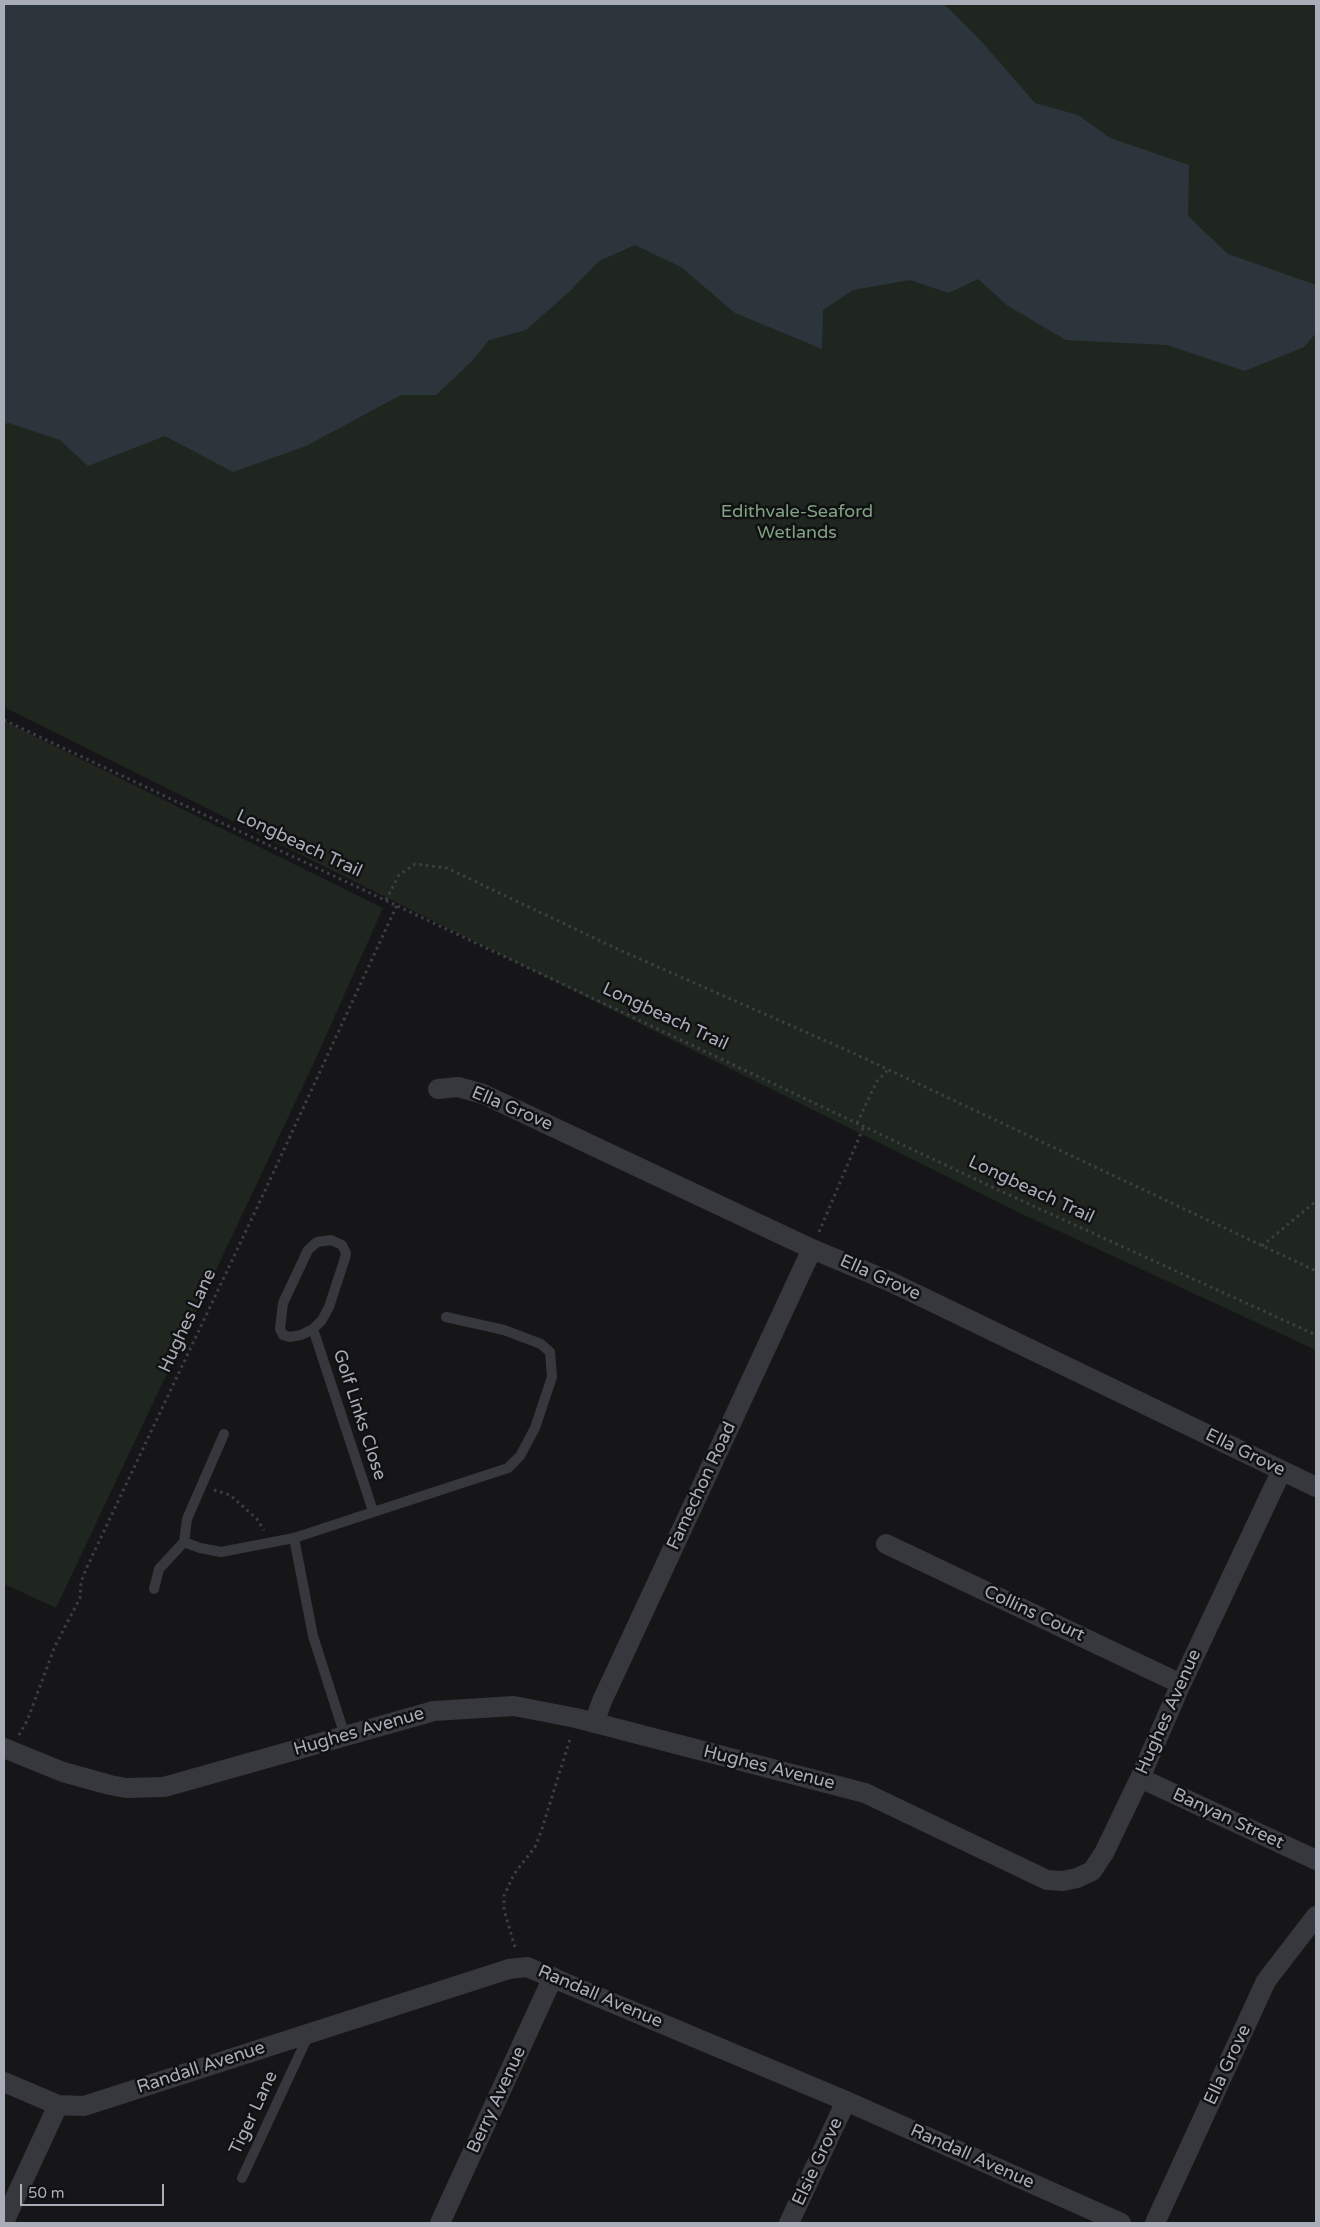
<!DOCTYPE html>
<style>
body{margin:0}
#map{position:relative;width:1320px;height:2227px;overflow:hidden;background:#161618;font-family:"Varela Round",sans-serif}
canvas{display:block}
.frame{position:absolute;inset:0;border:5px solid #a8adb8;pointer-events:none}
.scale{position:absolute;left:20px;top:2184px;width:144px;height:22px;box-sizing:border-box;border:2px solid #a8adb8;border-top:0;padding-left:6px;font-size:15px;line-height:18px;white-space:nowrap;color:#a8adb8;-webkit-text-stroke:4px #111113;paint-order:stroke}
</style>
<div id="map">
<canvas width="1320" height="2227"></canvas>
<div class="frame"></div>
<div class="scale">50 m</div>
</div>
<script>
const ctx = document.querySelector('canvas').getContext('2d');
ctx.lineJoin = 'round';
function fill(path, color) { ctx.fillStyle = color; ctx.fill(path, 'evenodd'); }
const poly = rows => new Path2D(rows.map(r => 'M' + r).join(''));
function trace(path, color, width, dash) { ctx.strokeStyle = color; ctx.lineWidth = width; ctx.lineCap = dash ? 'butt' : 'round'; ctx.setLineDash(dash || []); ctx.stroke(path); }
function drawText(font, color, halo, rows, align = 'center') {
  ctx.font = font + ' "Varela Round",sans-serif'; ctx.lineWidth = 5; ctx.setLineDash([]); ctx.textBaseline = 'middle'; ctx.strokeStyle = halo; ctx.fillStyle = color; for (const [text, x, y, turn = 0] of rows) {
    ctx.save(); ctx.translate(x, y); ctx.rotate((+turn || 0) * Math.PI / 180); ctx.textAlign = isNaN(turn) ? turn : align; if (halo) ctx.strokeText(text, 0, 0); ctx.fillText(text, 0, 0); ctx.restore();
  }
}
const green = poly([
 [4,4,1316,4,1316,1350,1024,1215,4,707],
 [4,721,383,908,312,1067,56,1608,4,1584]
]);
const water = poly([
 [4,4,944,4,981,41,1035,103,1078,115,1110,138,1189,165,1188,216,1228,254,1316,285,1316,333,1304,347,1245,371,1167,345,1066,340,1008,306,978,279,949,293,910,280,853,290,823,310,822,349,735,313,681,267,635,245,599,261,570,291,526,330,489,340,473,360,436,395,401,395,306,446,233,472,165,436,88,466,60,440,9,423,4,424]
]);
const path = poly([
 [4,720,994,1188,1316,1335],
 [386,900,399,875,415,864,447,868,615,948,853,1053,1316,1271],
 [857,1123,877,1081,888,1070],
 [819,1232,864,1126],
 [1262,1246,1316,1201],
 [214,1490,230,1495,257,1519,264,1530],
 [19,1735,27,1721,55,1646,80,1598,81,1582,87,1567,262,1197,397,905],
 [515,1947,504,1910,504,1896,514,1874,535,1847,541,1832,571,1736]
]);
const service = poly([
 [313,1329,322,1320,329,1307,345,1258,346,1253,342,1245,331,1240,317,1242,308,1250,283,1303,280,1329,283,1335,290,1337,301,1335,313,1329,373,1511],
 [224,1434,187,1519,184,1542,200,1548,221,1552,294,1538],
 [154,1589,159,1569,184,1542],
 [345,1736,313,1636,294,1538,508,1468,520,1456,535,1428,552,1377,550,1352,541,1344,504,1330,446,1317],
 [242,2178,309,2034]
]);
const minor = poly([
 [438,1089,458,1087,483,1094,812,1249,891,1282,1316,1487],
 [886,1544,1181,1684],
 [594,1723,602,1701,812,1249],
 [4,1748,63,1772,110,1785,126,1788,164,1787,434,1711,514,1706,576,1718,865,1793,1047,1880,1063,1881,1077,1878,1092,1871,1104,1853,1140,1778,1181,1684,1281,1472],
 [1140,1778,1316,1860],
 [4,2082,58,2105,84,2106,509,1969,527,1967,846,2101,1121,2223],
 [4,2222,58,2105],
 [440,2223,553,1977],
 [789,2223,846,2101],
 [1155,2223,1266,1981,1316,1916]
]);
const parkNames = [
 ["Edithvale-Seaford",797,512],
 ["Wetlands",797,533]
];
const streetNames = [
 ["Longbeach Trail",299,844,25],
 ["Longbeach Trail",665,1017,25],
 ["Ella Grove",512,1109,23],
 ["Longbeach Trail",1031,1190,25],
 ["Ella Grove",880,1278,24],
 ["Hughes Lane",188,1321,-65],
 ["Golf Links Close",359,1415,72],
 ["Ella Grove",1245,1453,26],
 ["Famechon Road",702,1486,-65],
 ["Collins Court",1034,1614,25],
 ["Hughes Avenue",1169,1712,-66],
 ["Hughes Avenue",359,1732,-16],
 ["Hughes Avenue",769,1768,14],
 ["Banyan Street",1228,1819,25],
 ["Randall Avenue",600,1997,23],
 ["Ella Grove",1228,2065,-65],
 ["Randall Avenue",201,2068,-18],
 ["Berry Avenue",497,2100,-65],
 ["Tiger Lane",254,2113,-65],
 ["Randall Avenue",972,2157,24],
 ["Elsie Grove",818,2162,-65]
];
fill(green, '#1e261f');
fill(water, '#2c353c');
trace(path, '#3d3f44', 3, [2.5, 4]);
trace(service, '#37383d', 10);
trace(minor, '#37383d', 20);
drawText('18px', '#7fa381', '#111113', parkNames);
drawText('18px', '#a8adb8', '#111113', streetNames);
</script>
